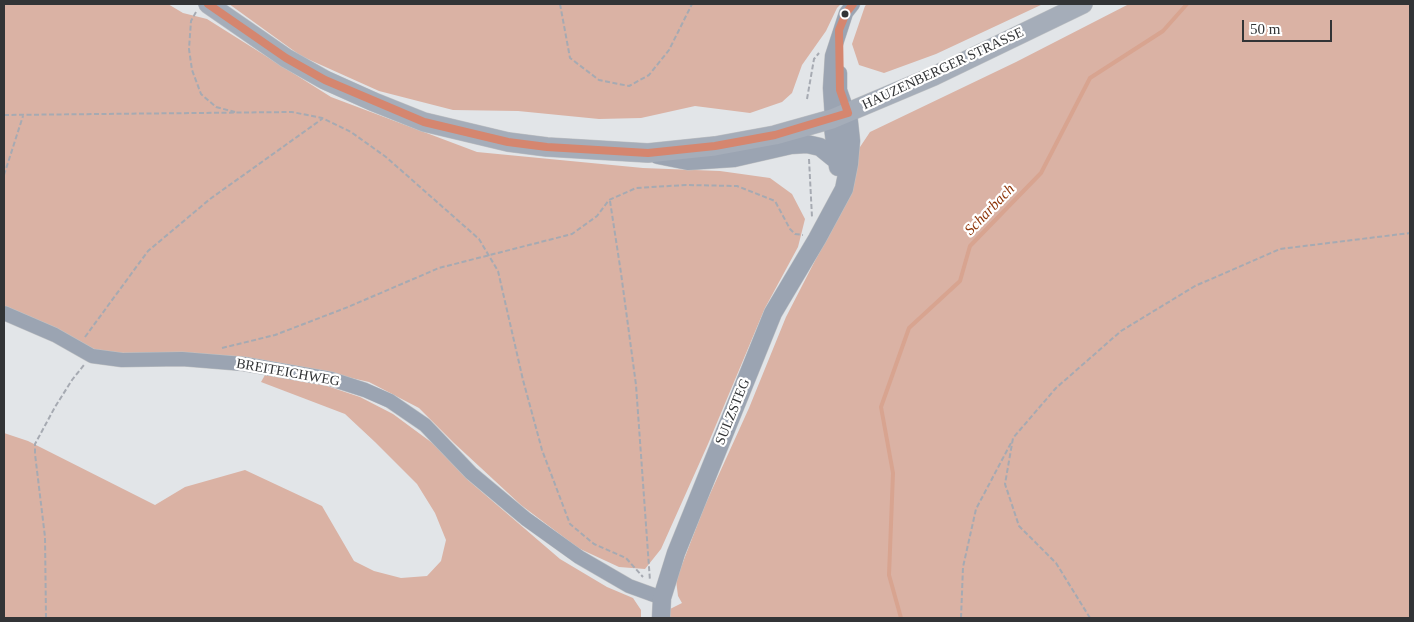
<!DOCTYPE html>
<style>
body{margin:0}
#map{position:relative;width:1414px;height:622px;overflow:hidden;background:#e2e5e8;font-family:Georgia,serif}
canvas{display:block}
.frame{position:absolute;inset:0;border:5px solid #323436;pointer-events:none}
.scale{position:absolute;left:1242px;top:20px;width:90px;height:22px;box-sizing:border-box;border:2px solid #323436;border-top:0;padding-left:6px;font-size:15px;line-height:18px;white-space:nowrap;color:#323436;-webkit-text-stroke:4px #fff;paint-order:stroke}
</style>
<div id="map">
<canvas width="1414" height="622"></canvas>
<div class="frame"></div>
<div class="scale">50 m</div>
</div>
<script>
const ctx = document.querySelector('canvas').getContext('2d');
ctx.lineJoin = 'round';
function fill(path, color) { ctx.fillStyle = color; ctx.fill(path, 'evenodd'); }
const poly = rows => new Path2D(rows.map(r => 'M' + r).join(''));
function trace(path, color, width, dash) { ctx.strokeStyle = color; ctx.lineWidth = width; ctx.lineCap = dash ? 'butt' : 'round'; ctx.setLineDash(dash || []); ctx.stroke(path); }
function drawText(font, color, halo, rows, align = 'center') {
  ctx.font = font + ' Georgia,serif'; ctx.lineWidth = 4.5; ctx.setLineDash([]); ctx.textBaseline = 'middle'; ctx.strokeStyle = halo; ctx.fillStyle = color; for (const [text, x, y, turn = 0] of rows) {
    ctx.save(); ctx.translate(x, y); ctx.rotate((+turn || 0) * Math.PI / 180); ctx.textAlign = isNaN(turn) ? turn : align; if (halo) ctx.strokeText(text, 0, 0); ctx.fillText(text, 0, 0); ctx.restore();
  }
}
const forest = poly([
 [4,4,168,4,183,13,207,19,331,97,477,152,643,168,720,171,770,178,792,194,805,219,798,247,765,308,708,444,661,549,645,569,619,567,578,548,521,505,454,443,419,408,369,382,312,369,121,357,88,347,4,309],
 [229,4,841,4,837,8,826,31,802,65,792,93,782,102,750,113,695,106,641,118,599,119,518,111,453,110,379,91,301,56],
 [867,4,1043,4,936,54,884,73,859,65,852,44,865,6],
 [1129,4,1410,4,1410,618,670,618,670,609,682,603,678,596,676,580,705,505,749,408,786,317,838,216,858,150,870,132,1016,62],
 [265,375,321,384,360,397,393,414,435,445,468,480,560,559,607,587,633,598,641,610,641,618,4,618,4,433,28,441,155,505,185,487,245,470,322,506,354,561,374,571,401,578,427,576,441,561,446,540,435,513,417,484,375,442,345,414,261,382]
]);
const stream = poly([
 [901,618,889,575,893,473,881,407,909,328,960,281,970,246,1041,173,1090,78,1163,31,1187,4]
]);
const path = poly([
 [560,4,570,58,599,80,629,86,649,75,669,50,692,4],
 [196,12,191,21,189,49,192,70,201,94,216,107,235,112],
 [807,99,814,59,819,53],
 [4,115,292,112,322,118,351,132,386,157,479,239,498,271,523,380,542,450,570,524,594,544,626,558,643,577],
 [809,159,812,217],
 [4,175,23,116],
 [610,201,621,273,636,385,650,581],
 [85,337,148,251,210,199,322,119],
 [222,348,275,335,348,307,439,268,572,234,597,216,609,200,636,188,686,185,737,186,775,201,790,229,795,234,803,235],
 [46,618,45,537,35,454,35,444,55,407,72,380,84,365],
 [961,618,963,567,976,509,1012,441],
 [1090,618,1056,563,1019,526,1005,484,1013,438,1056,388,1121,331,1195,286,1280,249,1410,233]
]);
const minor = poly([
 [840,73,840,90,848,113],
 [832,119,830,88,832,56,846,13,853,4],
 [4,313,55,335,92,356,122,360,182,359,244,364,331,379,365,390,390,401,425,425,471,473,526,519,579,557,629,586,662,598]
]);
const tertiary = poly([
 [832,119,838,167],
 [658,155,688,161,734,158,791,145,807,144,820,147,836,160],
 [661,618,662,598,676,553,773,313,817,239,844,189,849,164,851,141,848,113]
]);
const secondary = poly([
 [208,4,286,58,325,80,374,102,424,122,508,142,547,147,648,153,715,146,775,135,832,119,934,76,1083,4]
]);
const bus1 = poly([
 [208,4,286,58,325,80,424,122,508,142,547,147,648,153,715,146,775,135,848,113,840,90,839,30,846,13,853,4]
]);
const markers = [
 [845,14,4.5,"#323436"]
];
const streetNames = [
 ["HAUZENBERGER STRASSE",943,69,-25],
 ["BREITEICHWEG",288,373,10],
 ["SULZSTEG",733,412,-68]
];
const waterNames = [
 ["Scharbach",990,210,-46]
];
fill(forest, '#dab2a4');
trace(stream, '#d8a490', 4);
trace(minor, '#c0c2c4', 15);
trace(tertiary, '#c0c2c4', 19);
trace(secondary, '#c0c2c4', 20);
trace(path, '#a6aab2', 2, [5, 2.5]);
trace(minor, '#9ba4b2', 14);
trace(tertiary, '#9ba4b2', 18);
trace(secondary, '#a5adb9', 19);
trace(bus1, '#d5866f', 8);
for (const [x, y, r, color] of markers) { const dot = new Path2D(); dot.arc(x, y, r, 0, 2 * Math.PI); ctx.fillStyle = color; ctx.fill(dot); trace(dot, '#fff', 2); }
drawText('14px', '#323436', '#fff', streetNames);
drawText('italic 15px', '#8d3508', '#fff', waterNames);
</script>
